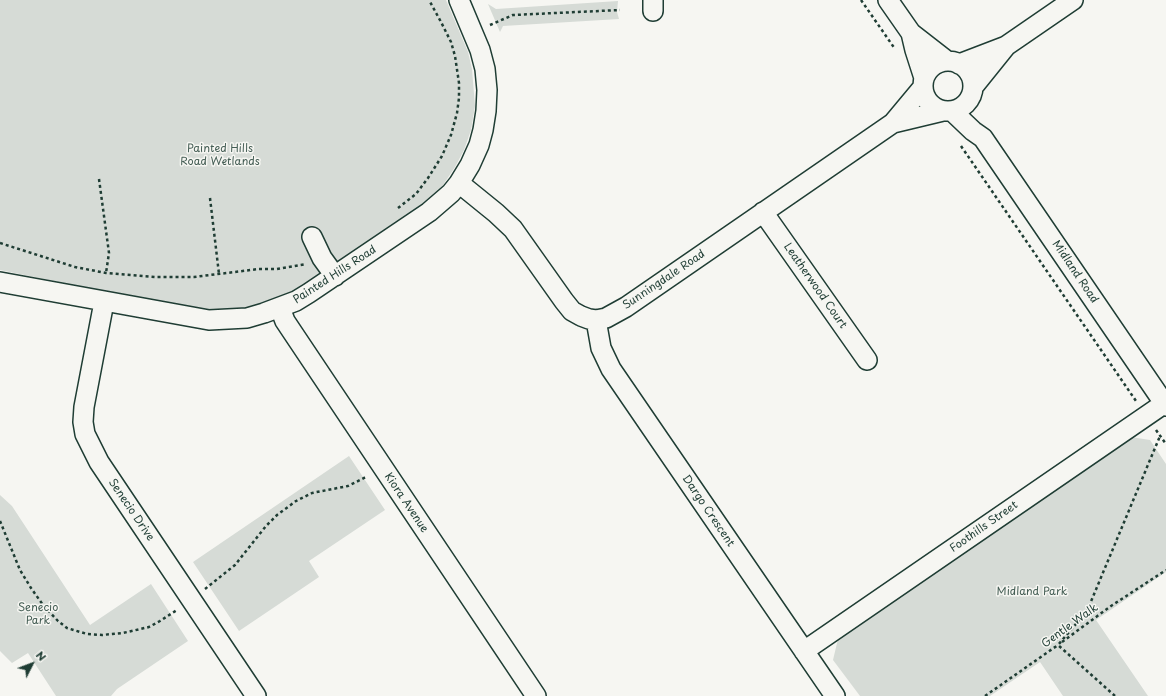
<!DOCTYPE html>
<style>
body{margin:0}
#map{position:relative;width:1166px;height:696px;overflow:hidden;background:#f6f6f2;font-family:"Playpen Sans",sans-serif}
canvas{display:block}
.north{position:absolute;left:12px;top:644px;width:40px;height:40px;-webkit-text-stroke:3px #f6f6f2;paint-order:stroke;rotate:48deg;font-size:11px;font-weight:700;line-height:16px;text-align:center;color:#1f3d34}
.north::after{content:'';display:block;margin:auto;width:14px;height:18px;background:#1f3d34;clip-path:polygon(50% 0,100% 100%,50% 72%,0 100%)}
</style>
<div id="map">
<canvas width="1166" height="696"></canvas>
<div class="north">N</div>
</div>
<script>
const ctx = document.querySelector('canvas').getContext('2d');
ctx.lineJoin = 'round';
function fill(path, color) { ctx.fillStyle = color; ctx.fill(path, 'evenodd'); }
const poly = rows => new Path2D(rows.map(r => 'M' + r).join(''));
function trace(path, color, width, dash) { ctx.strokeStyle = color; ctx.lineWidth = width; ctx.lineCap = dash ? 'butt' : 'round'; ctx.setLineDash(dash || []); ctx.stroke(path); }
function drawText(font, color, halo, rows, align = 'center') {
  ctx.font = font + ' "Playpen Sans",sans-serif'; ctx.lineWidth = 3; ctx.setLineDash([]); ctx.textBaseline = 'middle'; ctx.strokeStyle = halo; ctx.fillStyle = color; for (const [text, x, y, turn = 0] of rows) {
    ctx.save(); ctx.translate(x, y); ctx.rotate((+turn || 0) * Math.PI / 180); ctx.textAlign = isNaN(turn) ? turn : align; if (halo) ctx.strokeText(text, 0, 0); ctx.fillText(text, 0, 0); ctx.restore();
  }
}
const green = poly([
 [0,0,446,0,468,52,472,69,475,106,471,130,464,150,455,167,443,185,432,197,420,208,298,289,282,297,246,309,213,311,112,293,0,270],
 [618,1,617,12,619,19,503,26,500,32,488,4,496,9],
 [1131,437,1150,440,1166,464,1166,572,1096,620,1148,696,1063,696,1040,662,990,696,860,696,833,660,838,639],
 [349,456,385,510,309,561,319,577,239,631,193,562],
 [0,495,12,506,90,625,151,584,188,641,117,689,111,696,56,696,28,653,12,663,0,651]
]);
const path = poly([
 [861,0,895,49],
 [490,25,513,15,620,10],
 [961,146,1136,401],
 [99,179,109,253,106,273],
 [210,198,219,274],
 [398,208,416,194,428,178,442,156,451,135,457,113,459,98,459,83,455,56,451,42,441,22,429,0],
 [0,243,75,267,106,273,156,277,194,277,259,269,277,269,306,264],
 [1156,430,1166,444],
 [0,521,20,570,31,588,43,605,58,621,67,628,87,634,102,635,123,633,149,627,160,621,177,610],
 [205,589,235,565,266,526,277,515,296,501,312,493,348,486,366,477],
 [1062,642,1111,606,1166,570],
 [985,696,1058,645],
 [1115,696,1058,645,1087,611,1160,436]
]);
const minor = poly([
 [653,0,653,11],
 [888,0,911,33,947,61],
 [911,33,915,50,924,78],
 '923 86a25 25 0 1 1 50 0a25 25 0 1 1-50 0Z',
 [959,64,1006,46,1073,0],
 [973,87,1006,46],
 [952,111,973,131,983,138,1166,406],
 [893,123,943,111],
 [459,183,496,213,513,229,564,301,572,311,581,316,589,319,596,320,606,318,626,307,893,123,923,87],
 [763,212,867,360],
 [312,237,322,258,335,276],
 [0,282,209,320,247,318,264,313,296,301,309,293,429,212,451,193,459,183,470,165,479,145,483,130,486,111,487,90,485,69,480,50,459,0],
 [104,302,84,407,83,422,85,434,99,462,256,696],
 [280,308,285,321,293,333,536,696],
 [596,320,601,348,611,369,835,696],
 [804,651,1165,403]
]);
const parkNames = [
 ["Painted Hills",220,149],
 ["Road Wetlands",220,162],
 ["Midland Park",1032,592],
 ["Senecio",38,608],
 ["Park",38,621]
];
const streetNames = [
 ["Midland Road",1075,272,56],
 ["Painted Hills Road",335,275,-33],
 ["Sunningdale Road",664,280,-34],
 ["Leatherwood Court",815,286,55],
 ["Kiora Avenue",406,503,56],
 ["Senecio Drive",131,510,56],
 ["Dargo Crescent",708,511,56],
 ["Foothills Street",984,527,-35],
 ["Gentle Walk",1070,626,-36]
];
fill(green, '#d6dbd6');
trace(minor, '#1f3d34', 22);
trace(path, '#1f3d34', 2.5, [3, 3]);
trace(minor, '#f6f6f2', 19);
drawText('11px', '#445d54', '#f6f6f2', parkNames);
drawText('11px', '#1f3d34', '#f6f6f2', streetNames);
</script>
